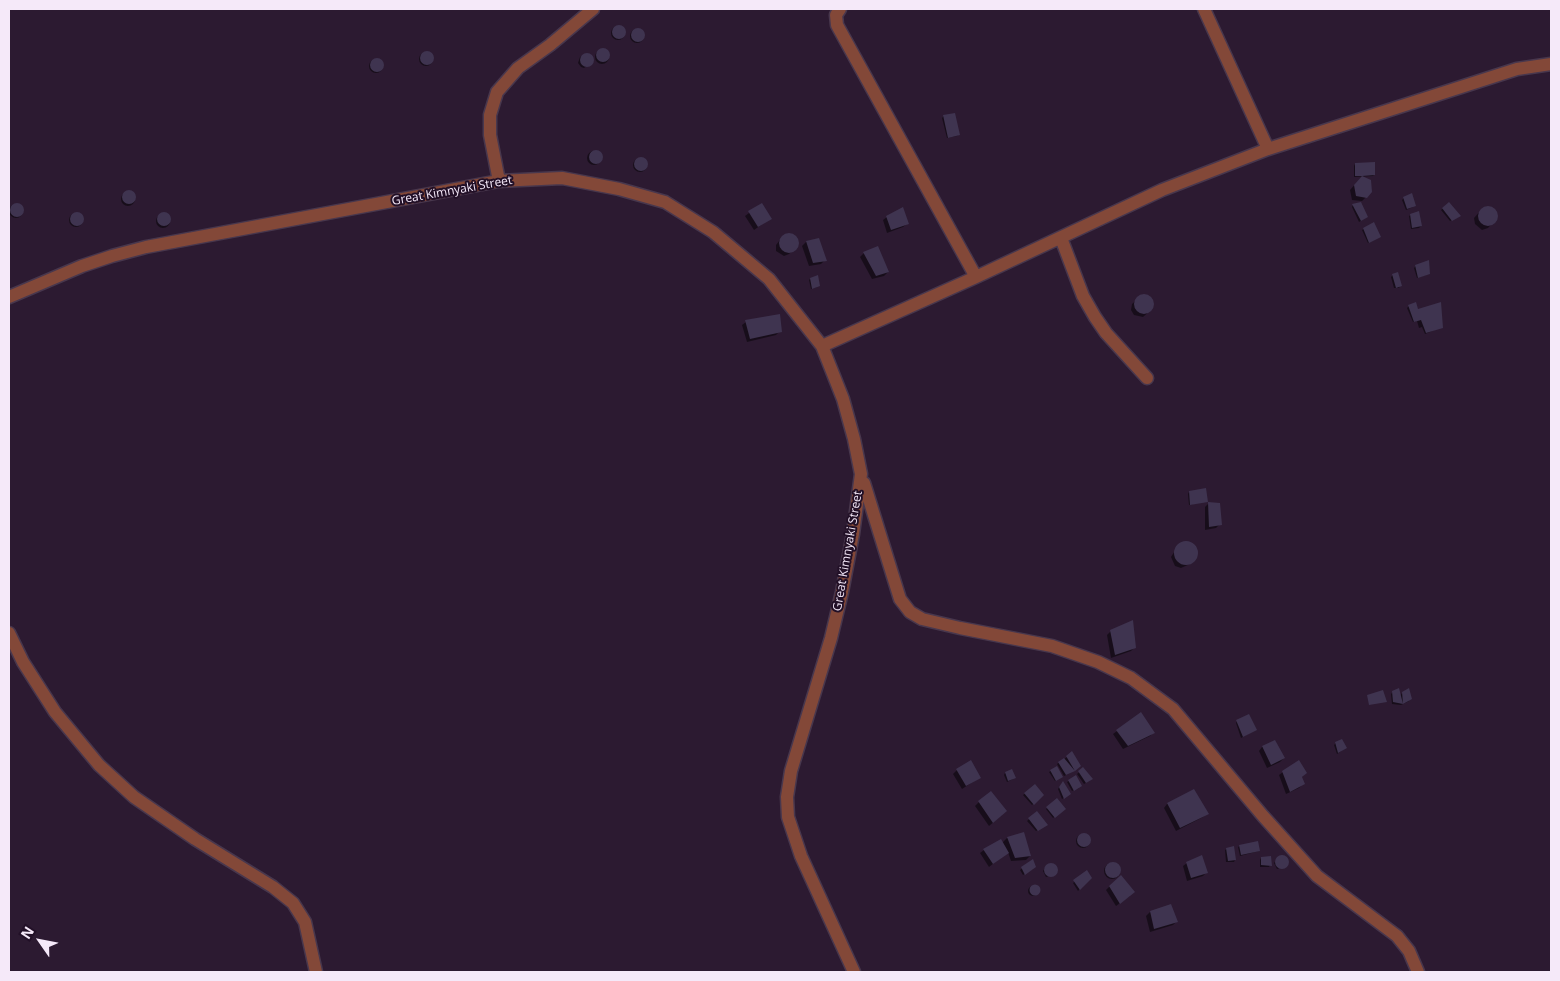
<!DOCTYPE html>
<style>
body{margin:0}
#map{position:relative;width:1560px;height:981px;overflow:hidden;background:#2c1a31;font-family:"Open Sans",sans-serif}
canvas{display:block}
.frame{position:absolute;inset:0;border:10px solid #f5e9f9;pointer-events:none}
.north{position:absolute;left:15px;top:916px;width:50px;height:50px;-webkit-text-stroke:4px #221027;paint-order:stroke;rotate:303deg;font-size:14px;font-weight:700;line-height:20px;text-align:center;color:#f5e9f9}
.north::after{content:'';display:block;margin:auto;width:18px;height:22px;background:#f5e9f9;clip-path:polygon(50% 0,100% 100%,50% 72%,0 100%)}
</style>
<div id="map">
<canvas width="1560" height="981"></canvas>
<div class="frame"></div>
<div class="north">N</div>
</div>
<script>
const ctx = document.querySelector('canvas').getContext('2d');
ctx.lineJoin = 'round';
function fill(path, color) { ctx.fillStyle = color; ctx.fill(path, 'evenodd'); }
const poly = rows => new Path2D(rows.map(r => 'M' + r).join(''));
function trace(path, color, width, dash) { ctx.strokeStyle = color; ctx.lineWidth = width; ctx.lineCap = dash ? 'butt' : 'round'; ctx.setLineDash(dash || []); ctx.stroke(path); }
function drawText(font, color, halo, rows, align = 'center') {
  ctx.font = font + ' "Open Sans",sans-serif'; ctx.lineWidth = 4; ctx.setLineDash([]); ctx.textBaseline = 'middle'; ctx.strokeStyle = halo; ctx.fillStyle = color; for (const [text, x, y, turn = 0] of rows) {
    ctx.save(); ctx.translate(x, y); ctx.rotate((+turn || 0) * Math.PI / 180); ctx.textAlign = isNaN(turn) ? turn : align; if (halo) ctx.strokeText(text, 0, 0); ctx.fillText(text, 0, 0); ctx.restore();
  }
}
const shadow = poly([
 '611 33a7 7 0 1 1 14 0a7 7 0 1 1-14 0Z',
 '630 36a7 7 0 1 1 14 0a7 7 0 1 1-14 0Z',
 '595 57a7 7 0 1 1 14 0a7 7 0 1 1-14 0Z',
 '419 59a7 7 0 1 1 14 0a7 7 0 1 1-14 0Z',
 [586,54,590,55,592,58,592,62,584,68,581,67,578,63,580,57],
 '369 66a7 7 0 1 1 14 0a7 7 0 1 1-14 0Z',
 [944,116,958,135,957,136,947,138,942,118],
 '587 158a7 7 0 1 1 14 0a7 7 0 1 1-14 0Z',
 '633 165a7 7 0 1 1 14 0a7 7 0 1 1-14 0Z',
 [1355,164,1374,175,1373,176,1354,177,1354,166],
 [1358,181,1371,192,1362,201,1352,200,1350,190],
 '121 199a7 7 0 1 1 14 0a7 7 0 1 1-14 0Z',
 [1404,198,1413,207,1406,210,1402,200],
 [761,204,771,218,754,230,745,216],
 [1449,204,1458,217,1450,221,1441,210],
 '9 211a7 7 0 1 1 14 0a7 7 0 1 1-14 0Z',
 [1353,205,1365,218,1359,222,1352,207],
 [1491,207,1495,211,1496,219,1488,228,1482,230,1475,224,1474,218,1482,209],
 '69 220a7 7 0 1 1 14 0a7 7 0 1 1-14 0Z',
 '156 221a7 7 0 1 1 14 0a7 7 0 1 1-14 0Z',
 [1411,215,1421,226,1419,228,1411,229,1409,216],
 [887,217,907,224,903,227,887,233,883,220],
 [1364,229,1379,237,1368,243,1362,230],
 [791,234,796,237,797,246,789,254,784,256,776,251,776,245,783,236],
 [819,240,825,260,821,264,809,266,802,246,806,242],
 [864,253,888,272,884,276,872,279,860,257],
 [1416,266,1429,274,1417,278,1414,268],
 [1393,275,1400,286,1399,288,1394,288,1391,277],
 [810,279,817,287,811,289,809,280],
 [1141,296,1149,297,1153,301,1152,309,1143,317,1134,315,1131,310,1132,304],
 [1409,306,1417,311,1442,327,1425,334,1422,327,1419,328,1417,321,1413,322,1407,308],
 [746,322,780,331,776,335,747,342,742,325],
 [1189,492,1207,501,1189,505,1188,494],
 [1209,503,1220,524,1216,528,1205,530,1205,507],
 [1189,543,1195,546,1197,553,1194,560,1190,564,1181,568,1175,566,1171,557,1178,546],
 [1111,631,1135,647,1131,651,1111,658,1107,635],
 [1393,692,1400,696,1402,693,1409,701,1401,705,1392,704,1391,694],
 [1237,721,1255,730,1241,738,1236,723],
 [1117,731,1153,733,1150,736,1123,749,1113,734],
 [1275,741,1284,758,1280,762,1267,768,1259,751,1262,747],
 [1336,743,1344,749,1337,754,1334,745],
 [1067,757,1080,766,1072,772,1064,776,1057,764],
 [1083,769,1090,780,1084,784,1077,774],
 [957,770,979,778,962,789,953,774],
 [1051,771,1060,778,1055,781,1049,772],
 [1283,772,1306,773,1301,778,1303,784,1299,788,1286,794,1279,775],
 [1005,773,1013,779,1007,782,1004,775],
 [1069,781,1079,788,1072,791,1067,782],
 [1062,783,1068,795,1062,799,1058,789],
 [1035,786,1043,795,1032,805,1023,795],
 [1194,791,1207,813,1203,817,1176,831,1164,808,1167,804],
 [1057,800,1064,809,1053,818,1046,809],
 [979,802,1002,815,989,826,975,806],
 [1037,812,1045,826,1036,831,1027,821],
 [1023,834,1030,856,1026,860,1011,861,1008,852,989,867,980,853,984,850,1002,843,1007,838],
 '1076 841a7 7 0 1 1 14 0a7 7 0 1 1-14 0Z',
 [1240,846,1259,851,1240,856,1238,847],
 [1227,849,1235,860,1234,862,1226,862,1225,850],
 [1280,856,1284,856,1287,858,1288,862,1286,866,1277,869,1274,863],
 [1261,858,1270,865,1269,867,1260,867,1260,860],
 [1032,861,1033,869,1023,875,1020,870],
 [1187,863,1207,872,1203,876,1187,881,1183,866],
 '1104 871a8 8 0 1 1 16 0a8 8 0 1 1-16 0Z',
 [1051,864,1056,866,1057,870,1056,874,1046,877,1043,871,1047,865],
 [1087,871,1090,878,1078,891,1073,883],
 [1110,886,1130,896,1116,906,1106,890],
 '1028 891a5 5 0 1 1 10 0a5 5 0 1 1-10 0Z',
 [1150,912,1176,922,1173,925,1150,932,1146,916]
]);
const building = poly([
 '612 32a7 7 0 1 1 14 0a7 7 0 1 1-14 0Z',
 '631 35a7 7 0 1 1 14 0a7 7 0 1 1-14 0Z',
 '596 55a7 7 0 1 1 14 0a7 7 0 1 1-14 0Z',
 '420 58a7 7 0 1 1 14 0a7 7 0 1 1-14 0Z',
 '580 60a7 7 0 1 1 14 0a7 7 0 1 1-14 0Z',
 '370 65a7 7 0 1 1 14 0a7 7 0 1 1-14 0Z',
 [955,113,960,135,948,138,943,115],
 '589 157a7 7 0 1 1 14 0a7 7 0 1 1-14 0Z',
 '634 164a7 7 0 1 1 14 0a7 7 0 1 1-14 0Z',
 [1375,162,1375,175,1362,176,1371,180,1372,192,1367,198,1356,196,1354,185,1362,176,1355,176,1355,163],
 '122 197a7 7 0 1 1 14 0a7 7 0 1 1-14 0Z',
 [1412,193,1416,206,1407,209,1403,197],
 [1361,202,1368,217,1361,221,1352,204],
 [1449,202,1461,216,1452,221,1442,208],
 '10 210a7 7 0 1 1 14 0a7 7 0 1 1-14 0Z',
 [762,203,772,219,758,227,748,211],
 '1478 216a10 10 0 1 1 20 0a10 10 0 1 1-20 0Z',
 [903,207,909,224,891,230,886,216],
 [1419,211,1422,226,1412,228,1410,214],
 '157 219a7 7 0 1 1 14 0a7 7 0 1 1-14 0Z',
 '70 219a7 7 0 1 1 14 0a7 7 0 1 1-14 0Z',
 [1374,222,1381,237,1369,243,1363,228],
 '779 243a10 10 0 1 1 20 0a10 10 0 1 1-20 0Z',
 [819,238,827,261,813,263,806,241],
 [878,246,889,272,876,276,863,252],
 [1429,260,1430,274,1418,278,1415,265],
 [1398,272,1402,286,1396,288,1392,274],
 [818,275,820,286,812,289,810,278],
 '1134 304a10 10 0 1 1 20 0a10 10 0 1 1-20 0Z',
 [1416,302,1418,309,1441,302,1443,328,1426,333,1421,320,1414,322,1408,305],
 [780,314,782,332,750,339,745,320],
 [1206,488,1208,502,1190,505,1189,491],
 [1208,502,1220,503,1222,525,1209,527],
 '1174 553a12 12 0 1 1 24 0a12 12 0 1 1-24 0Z',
 [1133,620,1136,648,1115,655,1110,630],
 [1399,688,1403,704,1393,702,1392,691],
 [1409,688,1412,699,1403,704,1402,692],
 [1383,690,1387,702,1369,705,1367,695],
 [1141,712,1155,733,1128,746,1116,730],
 [1249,714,1257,730,1243,737,1236,720],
 [1342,739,1347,748,1338,753,1335,742],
 [1275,740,1285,758,1271,765,1262,746],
 [1072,751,1081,766,1075,771,1066,756],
 [1064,758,1075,771,1066,775,1058,762],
 [971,760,981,778,966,786,956,769],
 [1299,760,1307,773,1302,777,1305,784,1290,792,1282,771],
 [1057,766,1063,777,1056,781,1050,770],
 [1083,767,1093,779,1086,783,1078,771],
 [1012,769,1016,778,1008,781,1005,772],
 [1076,775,1082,786,1074,791,1068,780],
 [1063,781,1071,794,1064,799,1059,787],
 [1035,784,1044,795,1034,805,1024,793],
 [1194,789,1209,814,1180,828,1167,803],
 [991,791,1007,811,993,823,978,801],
 [1057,798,1066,809,1055,818,1046,807],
 [1037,811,1048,825,1038,831,1028,818],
 [1024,832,1031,856,1015,858,1007,837],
 '1077 840a7 7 0 1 1 14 0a7 7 0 1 1-14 0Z',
 [1001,839,1009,853,993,864,983,849],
 [1258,841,1260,851,1241,855,1239,845],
 [1234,846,1236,860,1228,861,1226,848],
 '1275 862a7 7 0 1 1 14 0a7 7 0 1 1-14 0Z',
 [1202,855,1208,873,1191,878,1186,862],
 [1271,856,1272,866,1261,865,1261,857],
 [1033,859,1036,867,1025,875,1021,867],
 '1105 870a8 8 0 1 1 16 0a8 8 0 1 1-16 0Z',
 '1044 870a7 7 0 1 1 14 0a7 7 0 1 1-14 0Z',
 [1087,870,1092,878,1080,890,1073,880],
 [1121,875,1135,892,1120,904,1109,886],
 '1029.5 890a5.5 5.5 0 1 1 11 0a5.5 5.5 0 1 1-11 0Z',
 [1171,904,1178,922,1154,929,1150,911]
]);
const minor = poly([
 [840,9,836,15,837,25,976,277],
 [1204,9,1268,149],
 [499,181,490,135,490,115,497,92,518,68,550,45,593,9],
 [1061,238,1083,296,1095,317,1106,333,1147,378],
 [9,297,82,266,112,256,146,247,499,181,562,178,619,189,665,202,713,232,769,279,822,346,843,399,854,439,861,474,853,534,842,592,831,638,791,771,787,797,788,817,801,856,854,972],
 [822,346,976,277,1162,190,1268,149,1517,69,1551,64],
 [864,483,900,599,910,612,922,619,960,628,1052,646,1098,662,1131,678,1173,709,1263,816,1317,876,1397,936,1409,951,1418,972],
 [9,633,23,662,55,712,99,765,134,797,195,839,273,887,293,903,305,922,316,972]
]);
const streetNames = [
 ["Great Kimnyaki Street",452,191,-10],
 ["Great Kimnyaki Street",848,551,-80]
];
fill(shadow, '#0007');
fill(building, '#3f3450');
trace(minor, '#48374d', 15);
trace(minor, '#834838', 12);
drawText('12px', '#f5e9f9', '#221027', streetNames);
</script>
